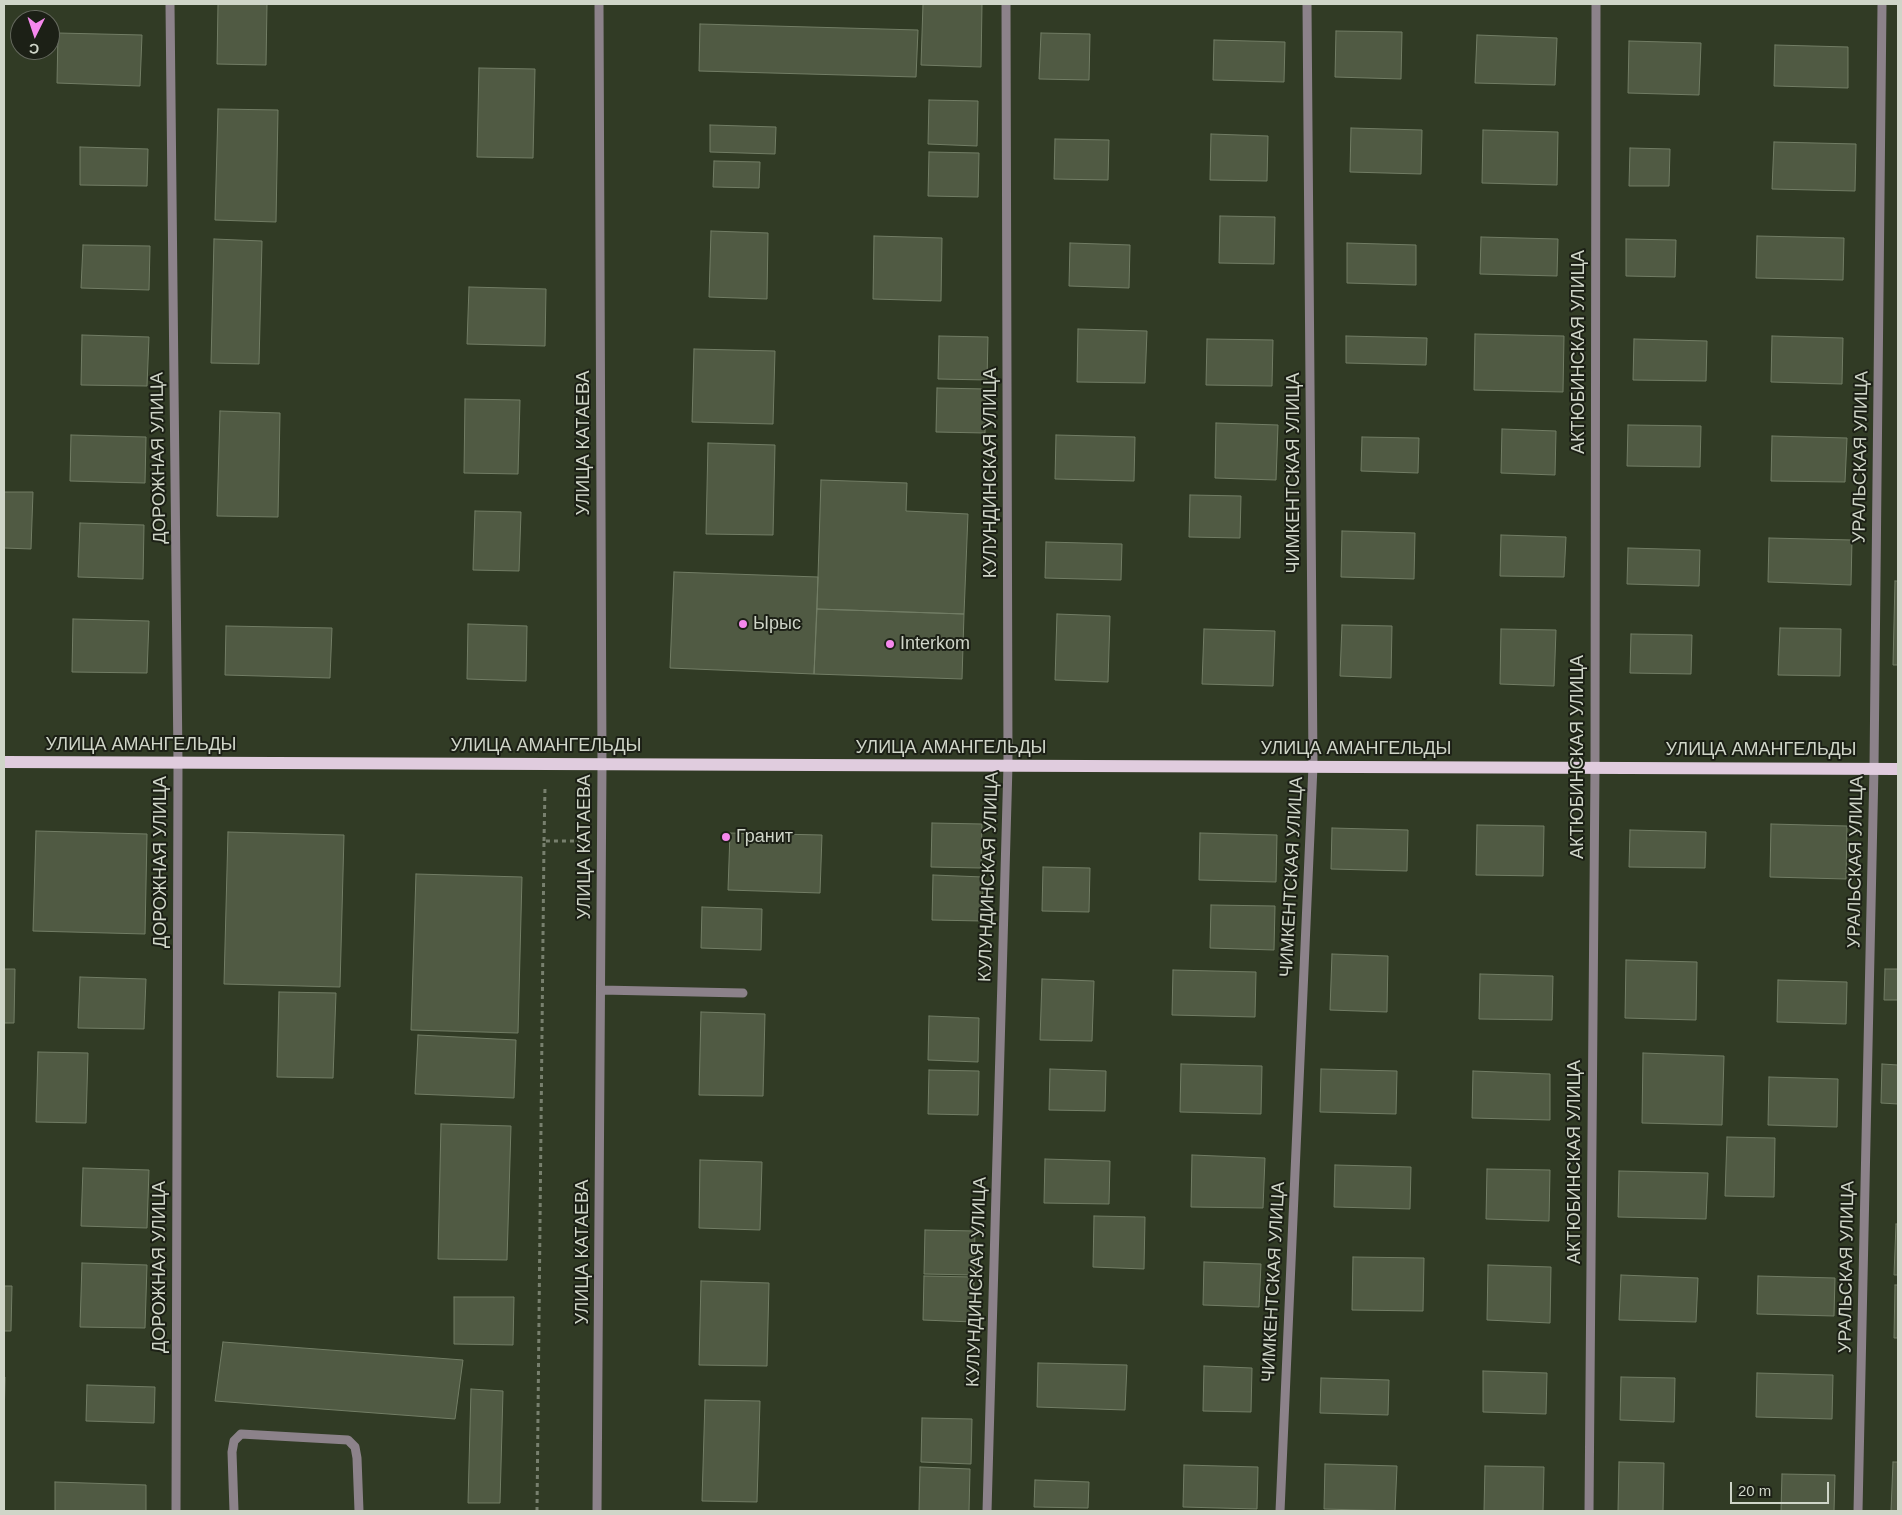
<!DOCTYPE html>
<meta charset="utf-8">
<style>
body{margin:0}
#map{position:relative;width:1902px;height:1515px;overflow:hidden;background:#313b25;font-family:Arial,sans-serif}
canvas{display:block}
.frame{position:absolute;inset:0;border:5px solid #cfd5c8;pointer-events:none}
.north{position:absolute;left:10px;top:10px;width:50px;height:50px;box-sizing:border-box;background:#1c2016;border:1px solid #64685d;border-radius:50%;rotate:184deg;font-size:14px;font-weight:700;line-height:20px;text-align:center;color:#cfd5c8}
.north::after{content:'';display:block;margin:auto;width:18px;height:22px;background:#f688ed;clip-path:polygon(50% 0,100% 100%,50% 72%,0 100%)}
.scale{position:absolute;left:1730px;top:1482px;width:99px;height:22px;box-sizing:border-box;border:2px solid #cfd5c8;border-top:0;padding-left:6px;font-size:15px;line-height:18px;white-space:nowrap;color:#cfd5c8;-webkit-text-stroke:4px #1c2016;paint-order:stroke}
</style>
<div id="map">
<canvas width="1902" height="1515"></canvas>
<div class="frame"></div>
<div class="north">С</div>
<div class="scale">20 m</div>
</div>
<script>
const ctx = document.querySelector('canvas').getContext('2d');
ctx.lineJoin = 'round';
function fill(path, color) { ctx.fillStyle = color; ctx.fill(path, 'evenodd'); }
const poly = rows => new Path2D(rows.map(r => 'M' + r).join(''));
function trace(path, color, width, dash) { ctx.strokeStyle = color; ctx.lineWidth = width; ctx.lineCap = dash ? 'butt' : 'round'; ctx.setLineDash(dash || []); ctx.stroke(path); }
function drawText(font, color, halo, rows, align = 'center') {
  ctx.font = font + ' Arial,sans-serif'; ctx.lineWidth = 4; ctx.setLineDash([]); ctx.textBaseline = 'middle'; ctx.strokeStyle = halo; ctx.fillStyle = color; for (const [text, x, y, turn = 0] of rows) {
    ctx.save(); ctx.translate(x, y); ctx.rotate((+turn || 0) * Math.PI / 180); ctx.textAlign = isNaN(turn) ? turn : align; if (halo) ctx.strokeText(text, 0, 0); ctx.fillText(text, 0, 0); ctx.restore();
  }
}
const building = poly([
 [218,4,267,4,266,65,217,64,218,4],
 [923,4,982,4,981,67,921,65,923,4],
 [700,24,918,30,916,77,699,71,700,24],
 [1336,31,1402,32,1401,79,1335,77,1336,31],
 [58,33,142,35,140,86,57,83,58,33],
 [1041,33,1090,34,1089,80,1039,79,1041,33],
 [1477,35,1557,38,1555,85,1475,83,1477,35],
 [1214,40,1285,42,1284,82,1213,80,1214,40],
 [1629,41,1701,43,1699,95,1628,93,1629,41],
 [1775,45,1848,47,1848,88,1774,86,1775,45],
 [479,68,535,69,533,158,477,157,479,68],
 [929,100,978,101,977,146,928,144,929,100],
 [218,109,278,110,276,222,215,220,218,109],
 [710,125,776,127,775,154,710,152,710,125],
 [1351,128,1422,130,1421,174,1350,172,1351,128],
 [1483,130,1558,132,1557,185,1482,183,1483,130],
 [1211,134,1268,136,1267,181,1210,180,1211,134],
 [1055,139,1109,140,1108,180,1054,179,1055,139],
 [1774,142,1856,144,1855,191,1772,189,1774,142],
 [80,147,148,149,147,186,80,185,80,147],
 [1630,148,1670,149,1669,186,1629,186,1630,148],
 [929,152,979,153,978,197,928,196,929,152],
 [714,161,760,162,759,188,713,187,714,161],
 [1220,216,1275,217,1274,264,1219,263,1220,216],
 [711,231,768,233,767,299,709,297,711,231],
 [874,236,942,238,941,301,873,299,874,236],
 [1757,236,1844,238,1843,280,1756,278,1757,236],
 [1481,237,1558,239,1557,276,1480,274,1481,237],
 [214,239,262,241,259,364,211,363,214,239],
 [1626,239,1676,240,1675,277,1626,276,1626,239],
 [1070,243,1130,245,1129,288,1069,286,1070,243],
 [1347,243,1416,245,1416,285,1347,283,1347,243],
 [83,245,150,246,149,290,81,288,83,245],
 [469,287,546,289,545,346,467,344,469,287],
 [1078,329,1147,331,1145,383,1077,382,1078,329],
 [1475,334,1564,336,1563,392,1474,390,1475,334],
 [82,335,149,337,147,386,81,385,82,335],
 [939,336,988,337,987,380,938,379,939,336],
 [1346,336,1427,338,1426,365,1346,363,1346,336],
 [1772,336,1843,338,1842,384,1771,382,1772,336],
 [1207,339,1273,340,1272,386,1206,385,1207,339],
 [1634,339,1707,341,1706,381,1633,380,1634,339],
 [694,349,775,351,773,424,692,422,694,349],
 [937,388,986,389,985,433,936,432,937,388],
 [465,399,520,400,518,474,464,473,465,399],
 [220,411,280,413,278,517,217,516,220,411],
 [1216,423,1278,425,1276,480,1215,478,1216,423],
 [1628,425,1701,426,1700,467,1627,466,1628,425],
 [1502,429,1556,431,1555,475,1501,473,1502,429],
 [71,435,146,437,145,483,70,481,71,435],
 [1056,435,1135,437,1134,481,1055,479,1056,435],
 [1772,436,1847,438,1845,482,1771,481,1772,436],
 [1362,437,1419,438,1418,473,1361,471,1362,437],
 [708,443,775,445,773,535,706,534,708,443],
 [821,480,907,483,906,511,968,514,964,614,817,609,821,480],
 [4,492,33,492,31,549,4,548,4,492],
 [1190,495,1241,496,1240,538,1189,537,1190,495],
 [475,511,521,512,519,571,473,570,475,511],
 [80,523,144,525,143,579,78,577,80,523],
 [1342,531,1415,533,1414,579,1341,577,1342,531],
 [1501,535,1566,537,1564,577,1500,576,1501,535],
 [1769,538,1852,540,1851,585,1768,582,1769,538],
 [1046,542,1122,544,1121,580,1045,578,1046,542],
 [1628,548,1700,550,1699,586,1627,584,1628,548],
 [674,572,818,577,814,674,670,668,674,572],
 [1895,581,1898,581,1898,665,1893,665,1895,581],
 [817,609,964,614,962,679,814,674,817,609],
 [1057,614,1110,616,1108,682,1055,680,1057,614],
 [73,619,149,621,147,673,72,672,73,619],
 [468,624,527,626,526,681,467,679,468,624],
 [1342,625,1392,626,1391,678,1340,676,1342,625],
 [226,626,332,628,330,678,225,675,226,626],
 [1780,628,1841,629,1840,676,1778,675,1780,628],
 [1204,629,1275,631,1273,686,1202,684,1204,629],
 [1501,629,1556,630,1554,686,1500,684,1501,629],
 [1631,634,1692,635,1691,674,1630,673,1631,634],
 [932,823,982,824,981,868,931,867,932,823],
 [1771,824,1847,826,1846,879,1770,877,1771,824],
 [1477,825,1544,826,1543,876,1476,875,1477,825],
 [1332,828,1408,830,1407,871,1331,869,1332,828],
 [1630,830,1706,832,1705,868,1629,867,1630,830],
 [36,831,147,834,145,934,33,931,36,831],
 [228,832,344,835,340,987,224,984,228,832],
 [730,833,822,835,820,893,728,890,730,833],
 [1200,833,1277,835,1276,882,1199,880,1200,833],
 [1043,867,1090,868,1089,912,1042,911,1043,867],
 [416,874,522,877,518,1033,411,1030,416,874],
 [933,875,983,877,982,921,932,920,933,875],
 [1211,905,1275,906,1274,950,1210,948,1211,905],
 [702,907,762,909,761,950,701,948,702,907],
 [1332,954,1388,956,1387,1012,1330,1010,1332,954],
 [1626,960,1697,962,1696,1020,1625,1018,1626,960],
 [4,969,15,969,14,1023,4,1023,4,969],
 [1885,969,1898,969,1898,1000,1884,1000,1885,969],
 [1173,970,1256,972,1255,1017,1172,1015,1173,970],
 [1480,974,1553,976,1552,1020,1479,1019,1480,974],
 [80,977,146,979,144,1029,78,1028,80,977],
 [1042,979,1094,981,1092,1041,1040,1040,1042,979],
 [1778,980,1847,982,1846,1024,1777,1022,1778,980],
 [279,992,336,993,333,1078,277,1077,279,992],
 [701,1012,765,1014,763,1096,699,1095,701,1012],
 [929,1016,979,1018,978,1062,928,1060,929,1016],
 [418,1035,516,1040,514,1098,415,1094,418,1035],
 [38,1052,88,1053,86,1123,36,1122,38,1052],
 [1643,1053,1724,1056,1722,1125,1642,1123,1643,1053],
 [1181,1064,1262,1066,1261,1114,1180,1112,1181,1064],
 [1882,1064,1898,1065,1898,1104,1881,1103,1882,1064],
 [1050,1069,1106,1071,1105,1111,1049,1110,1050,1069],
 [1321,1069,1397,1071,1396,1114,1320,1112,1321,1069],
 [929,1070,979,1071,978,1115,928,1114,929,1070],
 [1473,1071,1550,1074,1550,1120,1472,1118,1473,1071],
 [1769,1077,1838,1079,1837,1127,1768,1125,1769,1077],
 [441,1124,511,1126,507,1260,438,1259,441,1124],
 [1727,1137,1775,1138,1774,1197,1725,1196,1727,1137],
 [1192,1155,1265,1158,1263,1208,1191,1207,1192,1155],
 [1045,1159,1110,1161,1109,1204,1044,1203,1045,1159],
 [700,1160,762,1162,760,1230,699,1228,700,1160],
 [1335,1165,1411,1167,1410,1209,1334,1207,1335,1165],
 [83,1168,149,1170,147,1228,81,1226,83,1168],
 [1487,1169,1550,1170,1549,1221,1486,1219,1487,1169],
 [1619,1171,1708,1173,1706,1219,1618,1217,1619,1171],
 [1094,1216,1145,1217,1144,1269,1093,1267,1094,1216],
 [1896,1224,1898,1224,1898,1275,1894,1275,1896,1224],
 [925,1230,975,1231,974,1275,924,1274,925,1230],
 [1353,1257,1424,1258,1423,1311,1352,1310,1353,1257],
 [1204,1262,1261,1264,1259,1307,1203,1305,1204,1262],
 [82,1263,147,1265,145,1328,80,1327,82,1263],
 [1488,1265,1551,1267,1550,1323,1487,1320,1488,1265],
 [1621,1275,1698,1278,1696,1322,1619,1320,1621,1275],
 [924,1276,974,1277,973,1322,923,1320,924,1276],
 [1758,1276,1835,1278,1834,1316,1757,1314,1758,1276],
 [701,1281,769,1283,767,1366,699,1365,701,1281],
 [1895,1285,1898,1285,1898,1338,1894,1338,1895,1285],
 [4,1286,12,1286,11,1331,4,1331,4,1286],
 [454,1297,514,1297,513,1345,454,1344,454,1297],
 [223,1342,463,1360,455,1419,215,1401,223,1342],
 [1038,1363,1127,1365,1125,1410,1037,1407,1038,1363],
 [1204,1366,1252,1368,1251,1412,1203,1411,1204,1366],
 [1483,1371,1547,1373,1546,1414,1483,1412,1483,1371],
 [1757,1373,1833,1375,1832,1419,1756,1417,1757,1373],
 [4,1377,5,1377,4,1423,4,1377],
 [1621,1377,1675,1378,1674,1422,1620,1420,1621,1377],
 [1321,1378,1389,1380,1388,1415,1320,1413,1321,1378],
 [87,1385,155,1387,154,1423,86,1421,87,1385],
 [471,1389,503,1391,500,1503,468,1503,471,1389],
 [705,1400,760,1401,757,1502,702,1501,705,1400],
 [922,1418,972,1419,971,1464,921,1462,922,1418],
 [1619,1462,1664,1463,1663,1511,1618,1511,1619,1462],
 [1893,1462,1898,1462,1898,1511,1891,1511,1893,1462],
 [1325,1464,1397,1466,1395,1511,1324,1509,1325,1464],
 [1184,1465,1258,1467,1257,1509,1183,1507,1184,1465],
 [1485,1466,1544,1467,1543,1511,1484,1511,1485,1466],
 [920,1467,970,1469,969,1511,919,1511,920,1467],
 [1782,1474,1835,1475,1834,1511,1781,1511,1782,1474],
 [1035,1480,1089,1482,1088,1508,1034,1507,1035,1480],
 [55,1482,146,1485,146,1511,55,1511,55,1482]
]);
const path = poly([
 [544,841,545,787],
 [537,1511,544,841,580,841]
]);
const minor = poly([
 [170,4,178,763,176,1511],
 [601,990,743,993],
 [234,1511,232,1452,234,1441,241,1434,348,1440,355,1447,357,1458,359,1511],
 [597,1511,602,764,599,4],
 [987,1511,1008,765,1006,4],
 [1280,1511,1313,766,1307,4],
 [1589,1511,1595,767,1596,4],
 [1858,1511,1874,768,1882,4]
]);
const major = poly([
 [4,762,1898,769]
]);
const markers = [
 [743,624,5,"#f688ed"],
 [890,644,5,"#f688ed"],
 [726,837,5,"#f688ed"]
];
const streetNames = [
 ["АКТЮБИНСКАЯ УЛИЦА",1579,352,-90],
 ["УЛИЦА КАТАЕВА",584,443,-90],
 ["УРАЛЬСКАЯ УЛИЦА",1861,457,-89],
 ["ДОРОЖНАЯ УЛИЦА",159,458,-91],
 ["КУЛУНДИНСКАЯ УЛИЦА",991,473,-90],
 ["ЧИМКЕНТСКАЯ УЛИЦА",1294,473,-90],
 ["УЛИЦА АМАНГЕЛЬДЫ",141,745],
 ["УЛИЦА АМАНГЕЛЬДЫ",546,746],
 ["УЛИЦА АМАНГЕЛЬДЫ",951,748],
 ["УЛИЦА АМАНГЕЛЬДЫ",1356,749],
 ["УЛИЦА АМАНГЕЛЬДЫ",1761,750],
 ["АКТЮБИНСКАЯ УЛИЦА",1578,757,-90],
 ["УЛИЦА КАТАЕВА",585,847,-90],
 ["ДОРОЖНАЯ УЛИЦА",161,862,-90],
 ["УРАЛЬСКАЯ УЛИЦА",1856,862,-89],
 ["КУЛУНДИНСКАЯ УЛИЦА",989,877,-88],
 ["ЧИМКЕНТСКАЯ УЛИЦА",1292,877,-87],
 ["АКТЮБИНСКАЯ УЛИЦА",1575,1162,-90],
 ["УЛИЦА КАТАЕВА",583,1252,-90],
 ["ДОРОЖНАЯ УЛИЦА",160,1267,-90],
 ["УРАЛЬСКАЯ УЛИЦА",1847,1267,-89],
 ["КУЛУНДИНСКАЯ УЛИЦА",977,1282,-88],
 ["ЧИМКЕНТСКАЯ УЛИЦА",1274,1282,-87]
];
const poiNames = [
 ["Ырыс",753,624],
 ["Interkom",900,644],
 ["Гранит",736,837]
];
fill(building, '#505a43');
trace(building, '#727d65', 1);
trace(path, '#78806e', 3, [4, 4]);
trace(minor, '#8c828a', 9);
trace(major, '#e0ccde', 12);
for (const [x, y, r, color] of markers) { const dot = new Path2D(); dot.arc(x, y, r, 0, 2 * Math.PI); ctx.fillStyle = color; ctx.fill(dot); trace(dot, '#1c2016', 2); }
drawText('18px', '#cfd5c8', '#1c2016', streetNames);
drawText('18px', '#cfd5c8', '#1c2016', poiNames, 'left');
</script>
